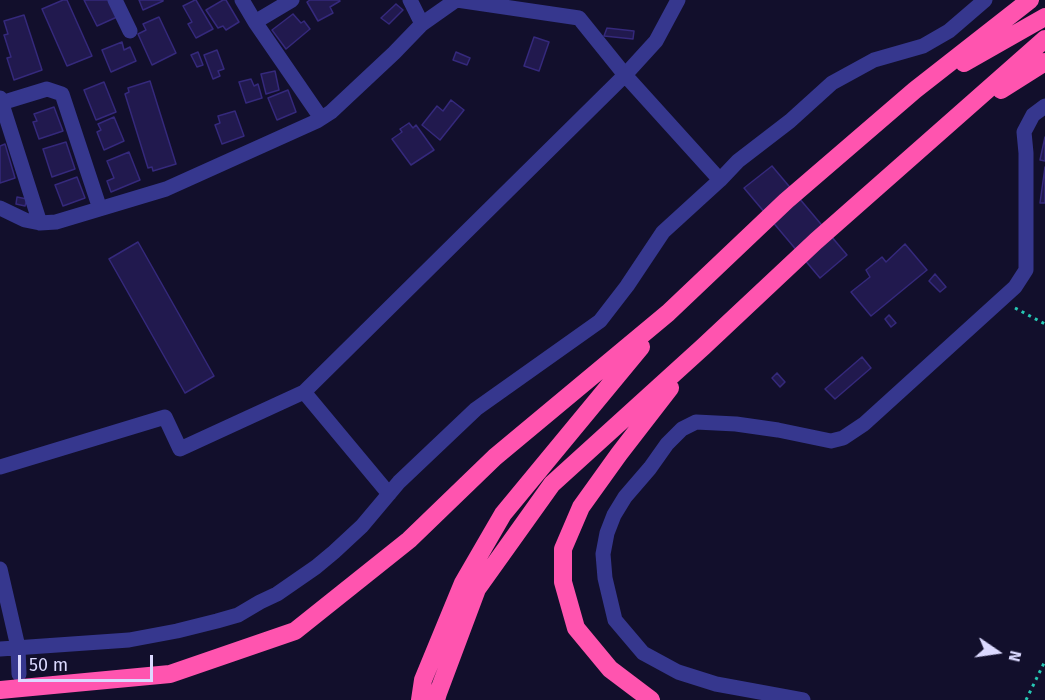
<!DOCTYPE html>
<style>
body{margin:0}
#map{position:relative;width:1045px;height:700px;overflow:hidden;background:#120f2c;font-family:"Fira Sans",sans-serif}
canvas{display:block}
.north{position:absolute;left:967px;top:622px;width:60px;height:60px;-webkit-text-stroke:4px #120f2c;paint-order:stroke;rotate:103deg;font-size:16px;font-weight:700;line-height:24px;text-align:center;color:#dbd9ff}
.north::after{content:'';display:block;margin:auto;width:21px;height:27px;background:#dbd9ff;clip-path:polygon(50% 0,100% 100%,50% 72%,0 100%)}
.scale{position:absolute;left:18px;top:655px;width:135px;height:27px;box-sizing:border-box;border:3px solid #dbd9ff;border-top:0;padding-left:8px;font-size:18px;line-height:21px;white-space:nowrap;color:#dbd9ff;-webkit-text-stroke:4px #120f2c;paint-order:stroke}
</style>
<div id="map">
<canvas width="1045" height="700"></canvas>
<div class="north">N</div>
<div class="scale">50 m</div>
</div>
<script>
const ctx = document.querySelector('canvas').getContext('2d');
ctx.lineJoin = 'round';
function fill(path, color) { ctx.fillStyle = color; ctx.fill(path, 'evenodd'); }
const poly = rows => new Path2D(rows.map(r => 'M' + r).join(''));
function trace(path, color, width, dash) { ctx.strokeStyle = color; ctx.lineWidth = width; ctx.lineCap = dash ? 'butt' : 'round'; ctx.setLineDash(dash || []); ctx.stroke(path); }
const building = poly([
 [63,0,67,0,92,56,67,66,42,9,63,0],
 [84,0,108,0,117,17,97,26,84,0],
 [139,0,163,0,163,1,143,10,139,0],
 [195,0,196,0,213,29,196,38,188,24,192,22,183,6,195,0],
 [223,0,226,0,239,22,226,30,223,26,218,28,206,10,223,0],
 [310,0,339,0,340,1,330,7,333,13,318,21,307,2,310,0],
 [396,4,403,10,389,24,381,18,396,4],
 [293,14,301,23,304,21,310,29,286,49,272,30,293,14],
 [24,15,42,70,14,80,7,58,11,57,4,35,8,34,4,21,24,15],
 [159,17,176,53,152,65,138,34,146,30,143,24,159,17],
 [607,28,634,31,633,39,604,36,607,28],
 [534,37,549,42,539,71,524,66,534,37],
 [122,42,124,50,130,47,136,61,111,72,102,50,122,42],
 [217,50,224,69,218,71,220,76,213,79,204,55,217,50],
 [198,52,203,65,197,67,191,55,198,52],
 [456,52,470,58,467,65,453,60,456,52],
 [275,71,279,90,266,94,261,74,275,71],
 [251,79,254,86,258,84,262,98,246,103,239,82,251,79],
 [150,81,176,164,153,171,152,167,148,168,125,94,129,92,128,88,150,81],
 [104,82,116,112,96,120,84,90,104,82],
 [288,90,296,112,277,120,268,98,288,90],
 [451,100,464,110,440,140,422,125,437,106,443,111,451,100],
 [54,107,63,131,39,139,33,122,37,121,34,114,54,107],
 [235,111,244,136,222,144,215,125,220,123,218,116,235,111],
 [114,117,124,141,104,150,97,132,101,130,98,124,114,117],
 [409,123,413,128,416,125,434,150,411,165,392,139,402,132,400,129,409,123],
 [1045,137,1045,161,1040,160,1045,137],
 [66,142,75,169,52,177,43,149,66,142],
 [5,144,15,178,0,183,0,146,5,144],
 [129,152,140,180,111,192,107,181,114,178,107,161,129,152],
 [772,166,847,255,820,278,744,188,772,166],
 [1045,167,1045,203,1040,203,1045,167],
 [77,177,85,198,63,206,55,185,77,177],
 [17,197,27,199,25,206,16,204,17,197],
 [138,242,214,376,185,393,109,259,138,242],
 [905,244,927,270,871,316,851,292,870,277,866,270,882,257,886,262,905,244],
 [935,274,946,287,940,292,929,281,935,274],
 [889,315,896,323,891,327,885,319,889,315],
 [862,357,871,368,835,399,825,389,862,357],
 [777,373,785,382,780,387,772,378,777,373]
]);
const path = poly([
 [1015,308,1045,324],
 [1026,700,1045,661]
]);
const minor = poly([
 [115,0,130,31],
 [242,0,255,22,321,118],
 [410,0,422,24],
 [457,0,579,18,625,75,720,180],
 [255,22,292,0],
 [0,98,40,223],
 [1,103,47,89,62,94,100,209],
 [0,208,25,220,40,223,56,222,166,189,317,121,331,112,394,53,422,24,456,0],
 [304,392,389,494],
 [0,467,165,417,180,449,304,392,625,75,656,41,678,0],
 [0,569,18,647,19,674],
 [0,649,129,640,177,631,217,621,238,615,260,602,277,594,316,567,334,552,362,526,399,482,476,409,600,321,627,286,663,232,720,180,738,161,790,121,832,83,874,60,923,46,949,31,985,0],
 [803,700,716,684,678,672,643,653,615,620,605,578,603,554,607,533,614,515,625,497,650,468,667,444,682,429,696,422,736,424,778,430,831,441,843,438,864,424,1015,287,1026,270,1026,153,1024,132,1033,115,1045,106]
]);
const highway = poly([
 [964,63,1045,17],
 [1001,90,1045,62],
 [0,690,170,674,295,631,409,540,495,457,668,313,786,201,915,90,1030,0],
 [420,700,423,680,463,583,503,514,641,347],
 [436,700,438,693,477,589,552,484,703,347,816,241,1045,39],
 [651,700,610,669,576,628,563,582,563,549,581,507,619,454,670,388]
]);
fill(building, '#21194e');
trace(building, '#35297c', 1.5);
trace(path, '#26c7b4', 3, [3, 4.5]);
trace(minor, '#36378e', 15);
trace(highway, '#ff54af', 18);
</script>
